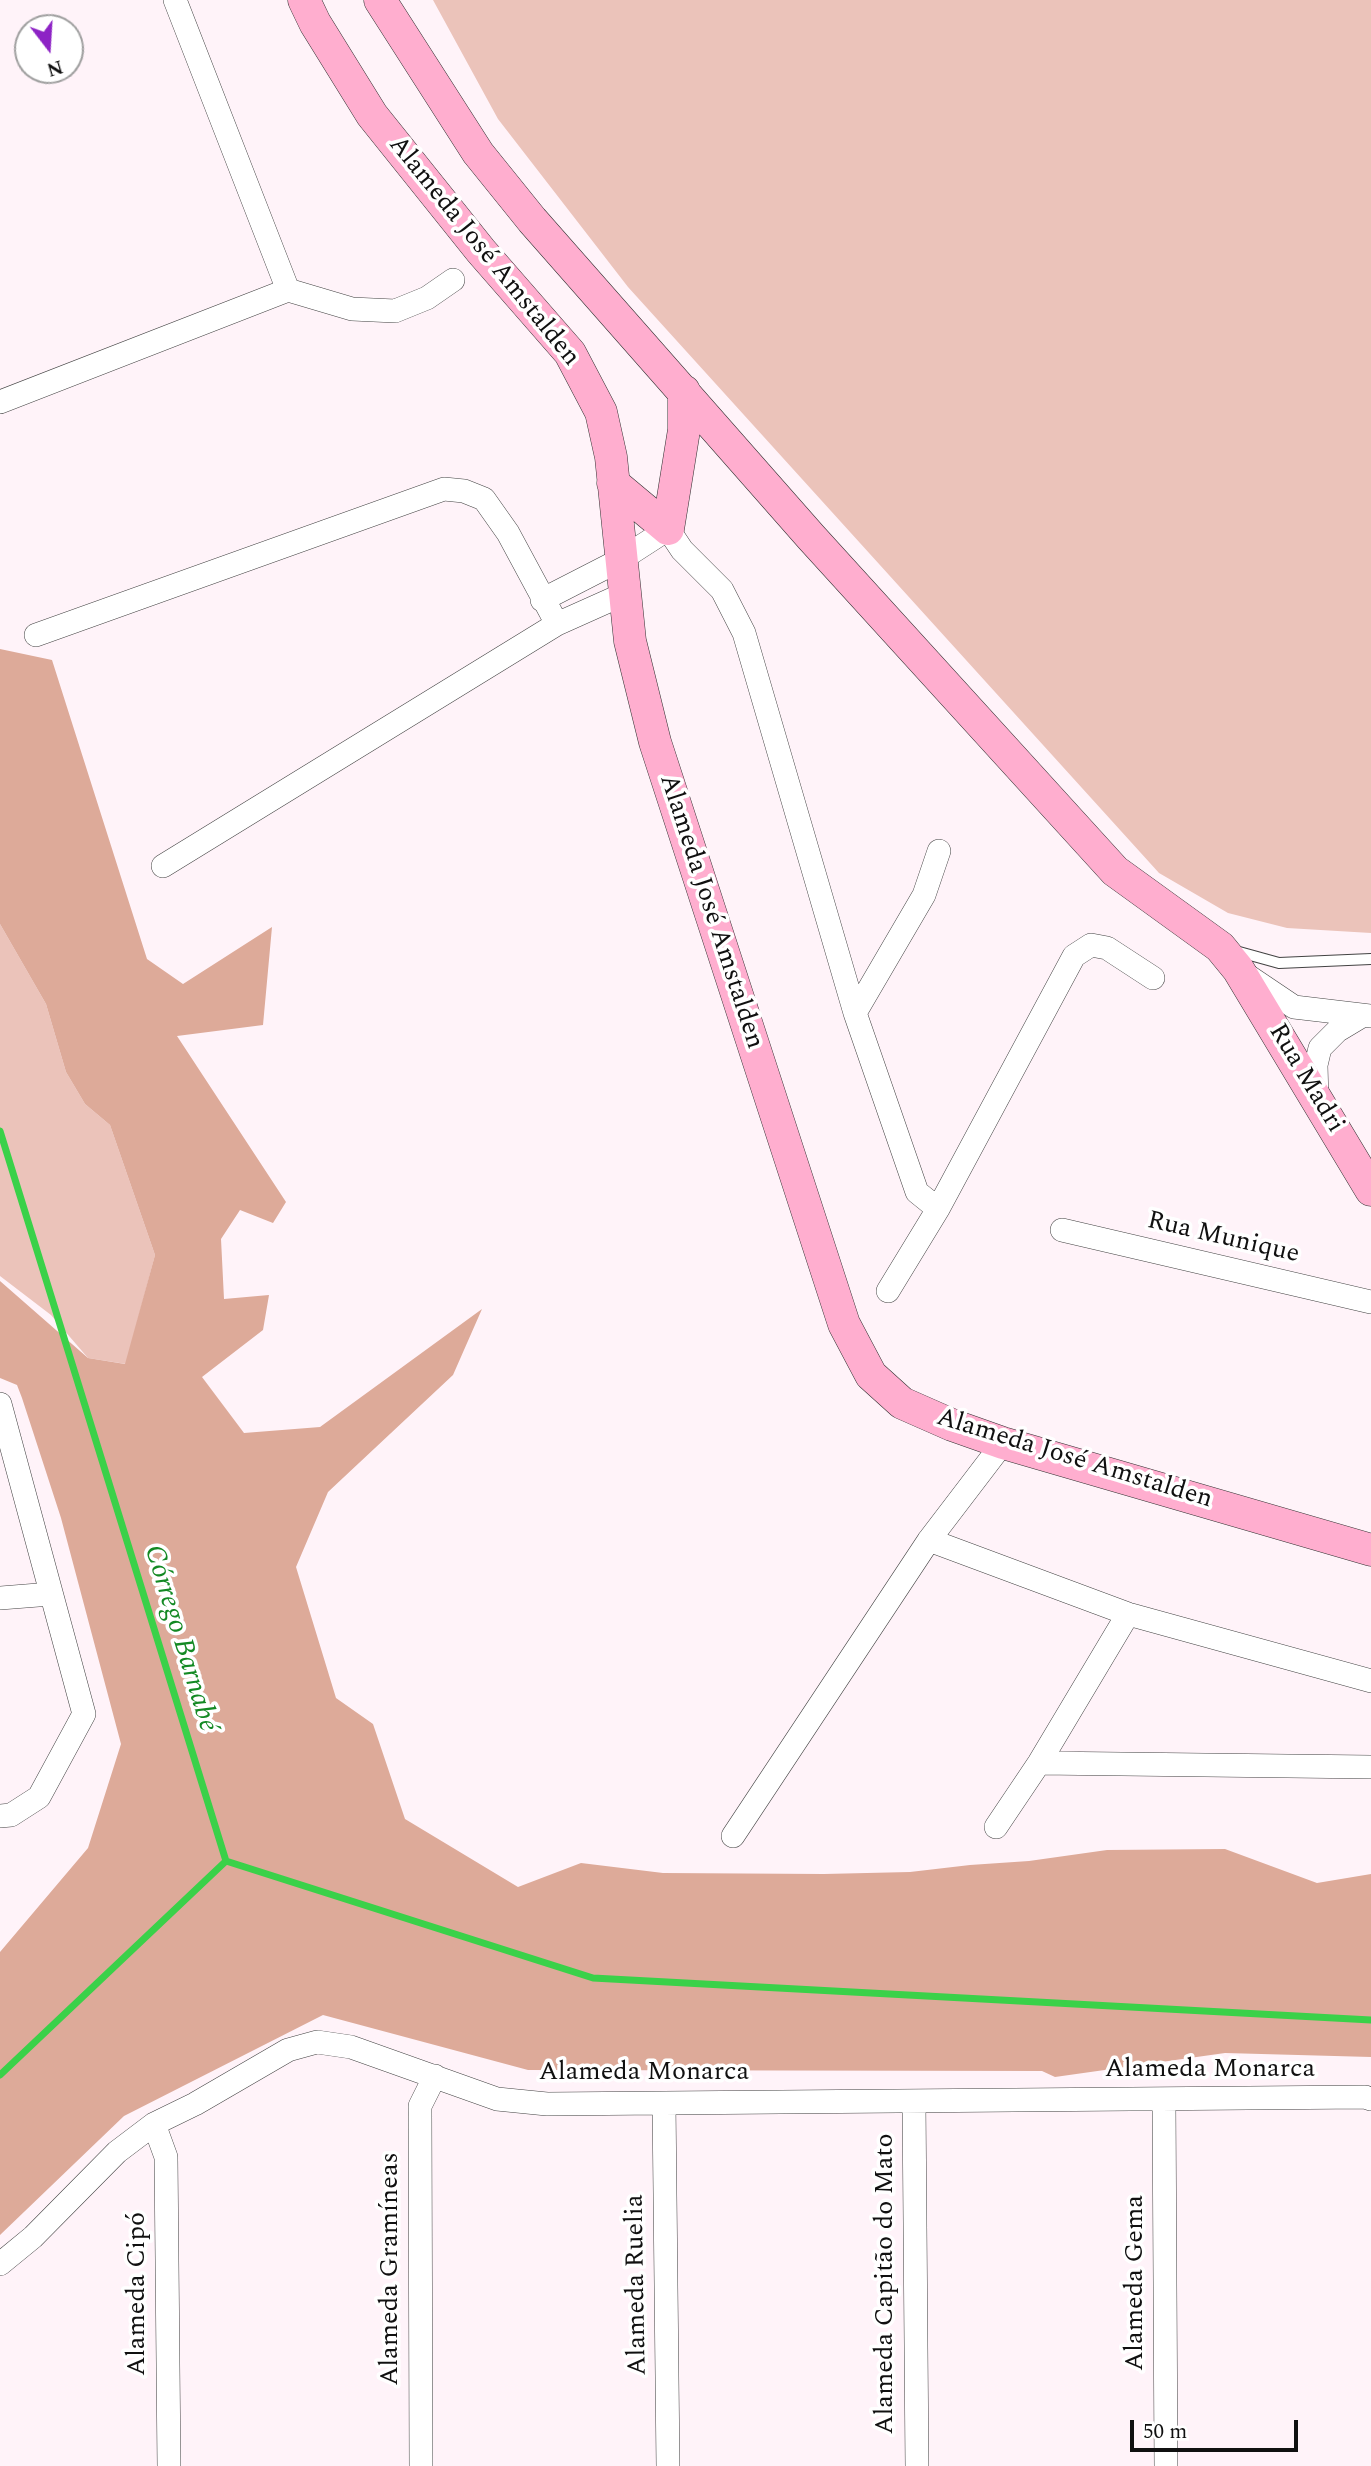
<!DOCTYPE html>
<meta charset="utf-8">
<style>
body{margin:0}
#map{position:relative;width:1371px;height:2466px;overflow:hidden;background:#fff3f9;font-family:Spectral,serif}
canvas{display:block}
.north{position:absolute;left:14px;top:14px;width:70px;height:70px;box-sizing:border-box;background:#fff;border:2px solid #9f9f9f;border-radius:50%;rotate:163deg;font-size:19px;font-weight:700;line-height:28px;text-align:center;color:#101010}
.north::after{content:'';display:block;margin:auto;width:24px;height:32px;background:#8d23c5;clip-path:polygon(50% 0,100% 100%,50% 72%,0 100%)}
.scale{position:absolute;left:1130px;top:2420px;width:168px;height:32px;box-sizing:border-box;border:4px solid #101010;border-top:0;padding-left:9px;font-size:21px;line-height:24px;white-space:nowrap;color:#101010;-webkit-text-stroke:5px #fff;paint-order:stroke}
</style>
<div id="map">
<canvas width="1371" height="2466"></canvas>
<div class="north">N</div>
<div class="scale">50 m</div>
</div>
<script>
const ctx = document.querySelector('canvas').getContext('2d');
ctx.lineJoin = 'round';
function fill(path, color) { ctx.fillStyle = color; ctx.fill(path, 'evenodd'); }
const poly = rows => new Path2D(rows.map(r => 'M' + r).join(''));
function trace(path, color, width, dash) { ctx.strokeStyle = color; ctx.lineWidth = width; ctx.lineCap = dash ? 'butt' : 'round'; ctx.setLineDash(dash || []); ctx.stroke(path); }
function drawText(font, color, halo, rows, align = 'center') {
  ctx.font = font + ' Spectral,serif'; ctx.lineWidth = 7; ctx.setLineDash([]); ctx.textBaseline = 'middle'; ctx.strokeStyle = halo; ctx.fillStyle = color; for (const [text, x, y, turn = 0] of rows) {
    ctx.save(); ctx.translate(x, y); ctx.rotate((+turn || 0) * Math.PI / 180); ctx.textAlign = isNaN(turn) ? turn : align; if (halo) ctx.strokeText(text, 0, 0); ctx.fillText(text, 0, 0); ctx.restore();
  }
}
const green = poly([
 [433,0,1371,0,1371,933,1287,928,1228,913,1159,873,628,287,498,119],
 [0,924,46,1004,66,1072,85,1104,110,1125,155,1255,126,1364,88,1358,51,1315,0,1276]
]);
const forest = poly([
 [0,649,52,660,147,959,183,984,272,927,263,1025,177,1036,286,1202,273,1223,240,1210,221,1239,224,1299,269,1295,263,1330,202,1377,244,1433,320,1427,482,1309,453,1375,328,1492,296,1567,336,1698,373,1724,405,1819,518,1887,581,1863,663,1873,824,1874,910,1872,970,1865,1029,1861,1107,1850,1225,1849,1317,1883,1371,1874,1371,2057,1225,2053,1055,2077,1042,2071,528,2070,323,2015,124,2116,0,2235,0,1952,88,1848,121,1744,61,1518,22,1398,17,1385,0,1378,0,1281,88,1358,125,1364,155,1255,110,1125,85,1104,66,1072,46,1004,0,924]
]);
const stream = poly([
 [0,1131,226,1861,0,2075],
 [226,1861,593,1978,1371,2020]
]);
const lane = poly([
 [1232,950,1279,963,1371,959]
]);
const street = poly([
 [175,0,288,290],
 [0,402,288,290,352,309,395,311,427,298,453,280],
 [542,600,620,560,668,529,682,550,722,590,744,633,855,1013,917,1192,938,1209],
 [36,635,444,489,464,491,484,499,508,533,557,624],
 [163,866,557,624,624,594],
 [1245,974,1294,1007,1371,1016],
 [855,1013,924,895,939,851],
 [1317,1100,1316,1065,1320,1048,1337,1031,1362,1016],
 [1062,1230,1371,1302],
 [888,1291,938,1209,1074,956,1091,945,1107,948,1153,978],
 [0,1404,84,1714,39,1797,11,1815,0,1816],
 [929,1540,1128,1614,1371,1681],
 [0,1598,51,1594],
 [1039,1763,1371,1767],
 [996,1827,1039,1763,1128,1614],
 [733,1836,929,1540,1003,1443],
 [1164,2099,1166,2466],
 [914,2101,917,2466],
 [664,2103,668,2466],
 [154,2124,166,2157,169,2466],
 [0,2264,33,2237,117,2152,154,2124,195,2104,288,2050,317,2042,351,2047,497,2099,547,2104,1365,2097,1371,2099],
 [421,2466,420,2106,435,2076]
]);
const secondary = poly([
 [304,0,315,23,372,115,481,251,570,353,601,412,611,457,630,641,655,742,844,1324,871,1375,902,1403,952,1425,1003,1443,1371,1550],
 [380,0,478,153,532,220,811,537,1115,871,1220,947,1238,969,1371,1190],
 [613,483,668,529,684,430,684,391]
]);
const streetNames = [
 ["Alameda José Amstalden",483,252,51],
 ["Alameda José Amstalden",710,912,72],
 ["Rua Madri",1305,1079,59],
 ["Rua Munique",1223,1239,13],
 ["Alameda José Amstalden",1074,1460,17],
 ["Alameda Monarca",1210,2071],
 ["Alameda Monarca",644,2074],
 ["Alameda Gramíneas",392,2269,-90],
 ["Alameda Gema",1137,2283,-90],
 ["Alameda Capitão do Mato",887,2284,-90],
 ["Alameda Ruelia",638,2285,-91],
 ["Alameda Cipó",139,2294,-90]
];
const waterNames = [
 ["Córrego Barnabé",179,1639,73]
];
fill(green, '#ebc3ba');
fill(forest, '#da9');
trace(stream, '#3ad149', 7);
trace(lane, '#434343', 12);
trace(street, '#434343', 24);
trace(secondary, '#323232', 33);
trace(lane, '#fff', 10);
trace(street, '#fff', 23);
trace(secondary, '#ffaecf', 32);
drawText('26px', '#101010', '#fff', streetNames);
drawText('italic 28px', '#138923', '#fff', waterNames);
</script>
